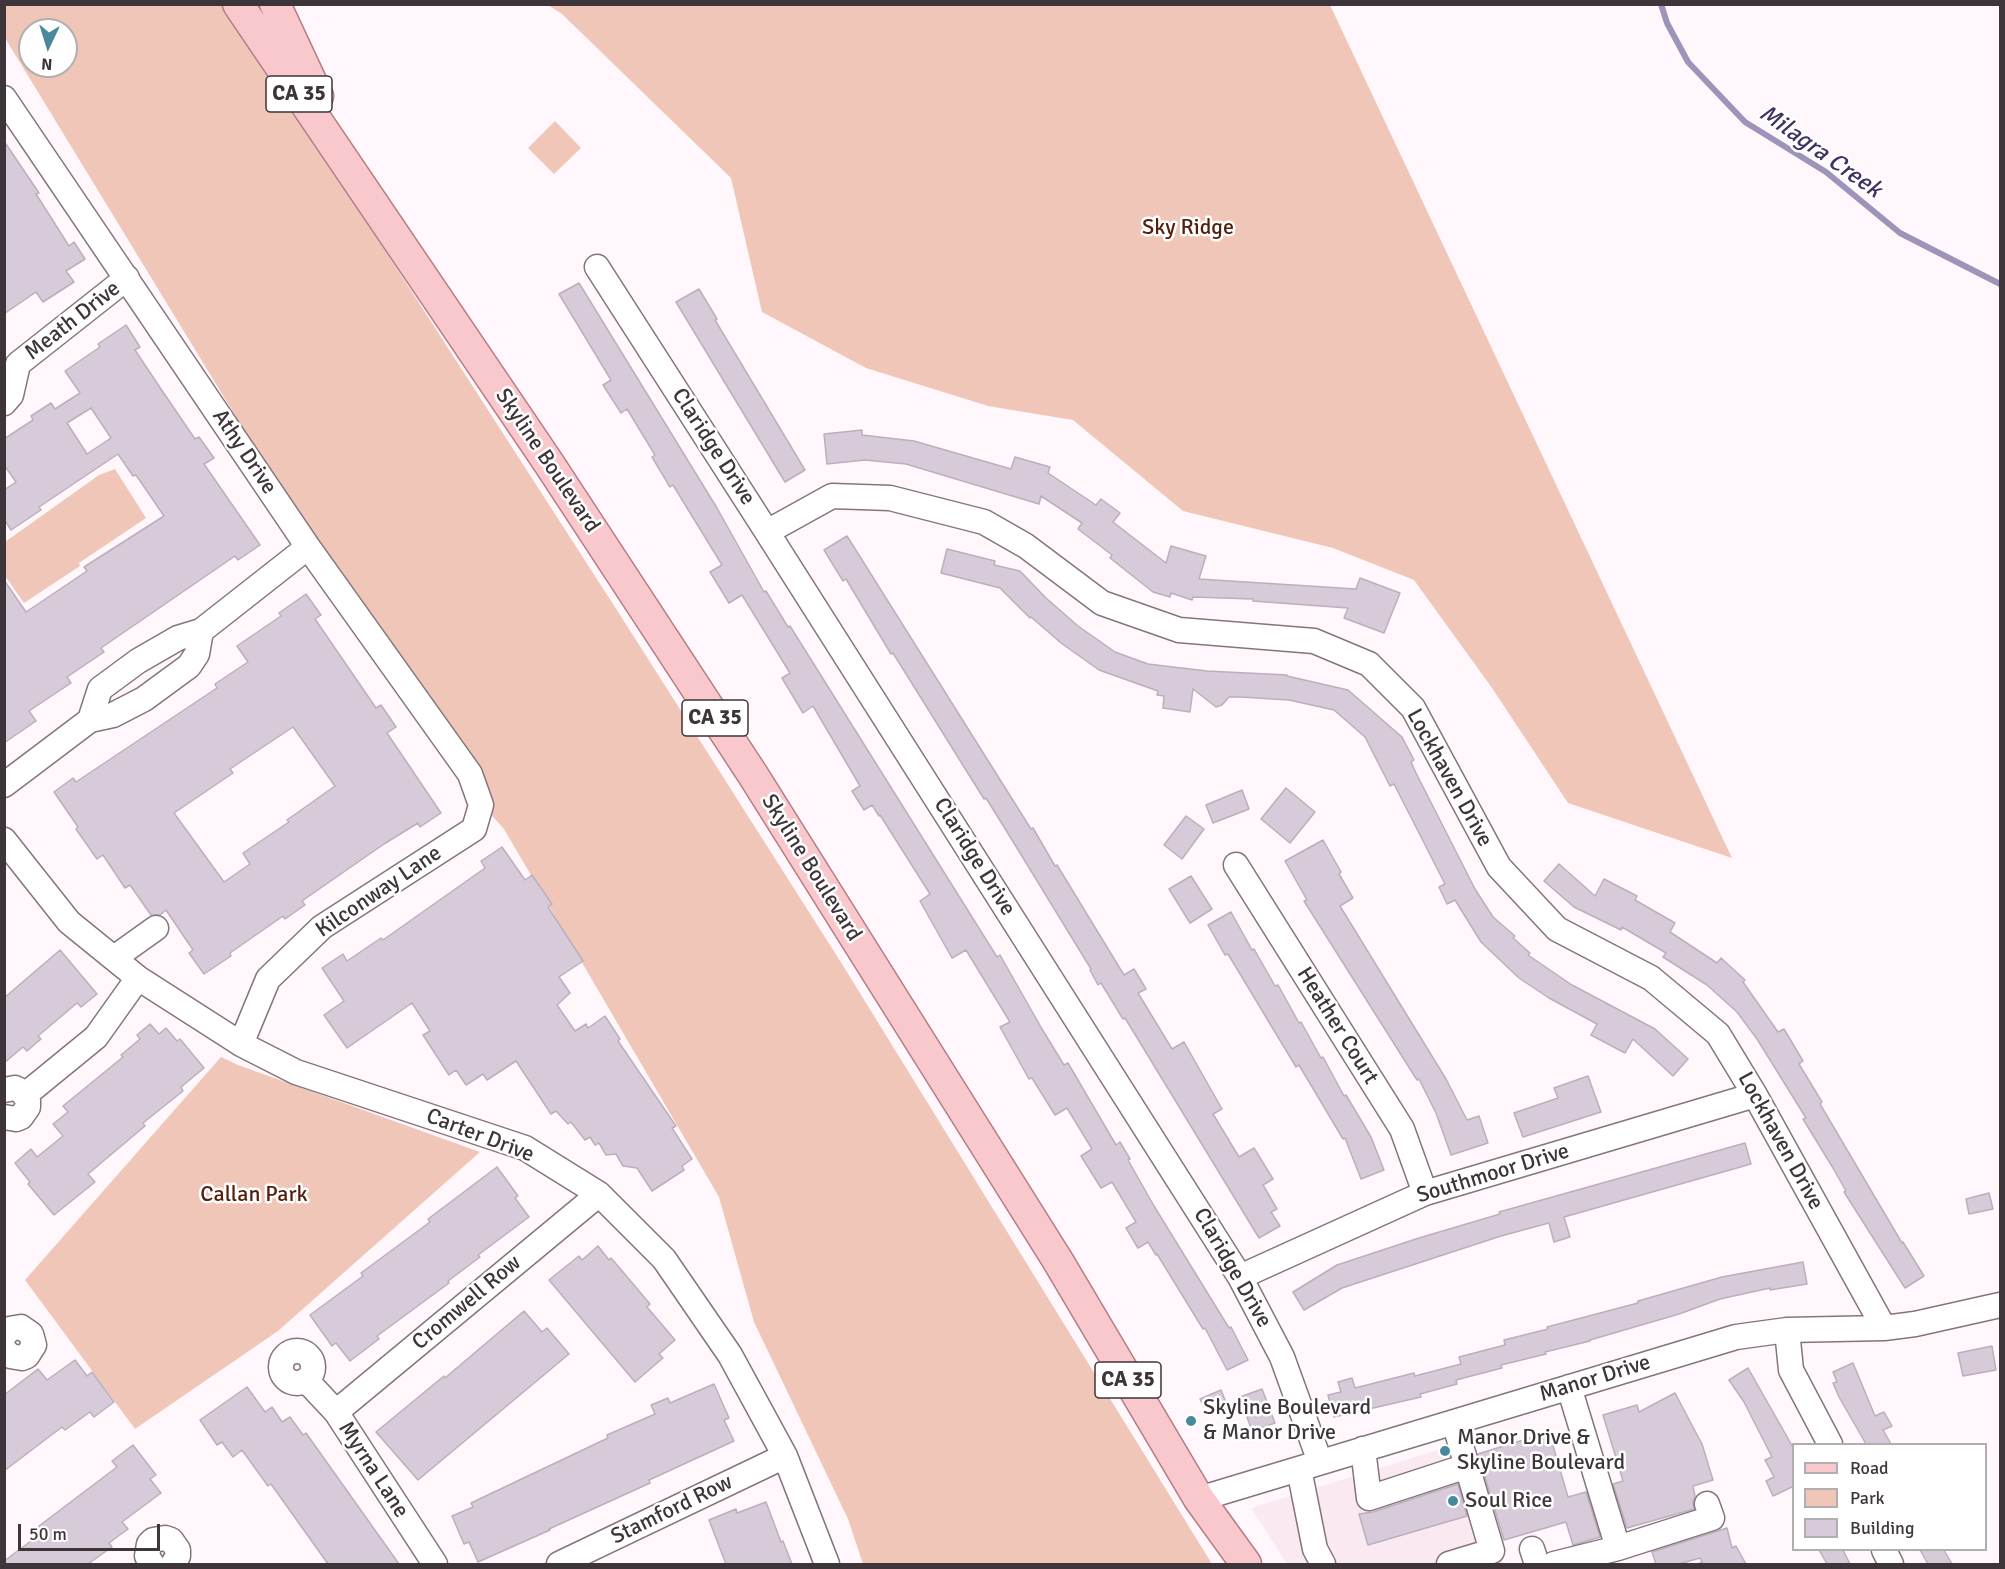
<!DOCTYPE html>
<style>
body{margin:0}
#map{position:relative;width:2005px;height:1569px;overflow:hidden;background:#fff7fb;font-family:Signika,sans-serif}
canvas{display:block}
.frame{position:absolute;inset:0;border:6px solid #3d3539;pointer-events:none}
.legend{position:absolute;left:1792px;top:1443px;width:195px;height:108px;box-sizing:border-box;background:#fff;border:2px solid #b1aeb0;margin:0;padding:8px 10px;list-style:none;font-size:18px;color:#3d3539}
.legend li{display:flex;align-items:center;gap:12px;height:30px}
.legend b{width:30px;border:2px solid #b1aeb0}
.north{position:absolute;left:18px;top:18px;width:60px;height:60px;box-sizing:border-box;background:#fff;border:2px solid #b1aeb0;border-radius:50%;rotate:184deg;font-size:16px;font-weight:700;line-height:24px;text-align:center;color:#3d3539}
.north::after{content:'';display:block;margin:auto;width:21px;height:27px;background:#488a9c;clip-path:polygon(50% 0,100% 100%,50% 72%,0 100%)}
.scale{position:absolute;left:18px;top:1524px;width:142px;height:27px;box-sizing:border-box;border:3px solid #3d3539;border-top:0;padding-left:8px;font-size:18px;line-height:21px;white-space:nowrap;color:#3d3539;-webkit-text-stroke:4px #fff;paint-order:stroke}
</style>
<div id="map">
<canvas width="2005" height="1569"></canvas>
<div class="frame"></div>
<ul class="legend">
<li><b style="height:8px;background:#f9c8cd"></b>Road</li>
<li><b style="height:16px;background:#f0c6b8"></b>Park</li>
<li><b style="height:16px;background:#d7cbd9"></b>Building</li>
</ul>
<div class="north">N</div>
<div class="scale">50 m</div>
</div>
<script>
const ctx = document.querySelector('canvas').getContext('2d');
ctx.lineJoin = 'round';
function fill(path, color) { ctx.fillStyle = color; ctx.fill(path, 'evenodd'); }
const poly = rows => new Path2D(rows.map(r => 'M' + r).join(''));
function trace(path, color, width, dash) { ctx.strokeStyle = color; ctx.lineWidth = width; ctx.lineCap = dash ? 'butt' : 'round'; ctx.setLineDash(dash || []); ctx.stroke(path); }
function drawText(font, color, halo, rows, align = 'center') {
  ctx.font = font + ' Signika,sans-serif'; ctx.lineWidth = 5; ctx.setLineDash([]); ctx.textBaseline = 'middle'; ctx.strokeStyle = halo; ctx.fillStyle = color; for (const [text, x, y, turn = 0] of rows) {
    ctx.save(); ctx.translate(x, y); ctx.rotate((+turn || 0) * Math.PI / 180); ctx.textAlign = isNaN(turn) ? turn : align; if (halo) ctx.strokeText(text, 0, 0); ctx.fillText(text, 0, 0); ctx.restore();
  }
}
const built = poly([
 [1467,1441,1503,1563,1500,1564,1287,1564,1251,1508]
]);
const green = poly([
 [5,5,227,5,622,618,842,964,1212,1564,863,1564,848,1519,754,1322,719,1197,504,829,452,771,5,38],
 [30,30,66,30,66,66,30,66],
 [548,5,1330,5,1732,858,1568,803,1492,688,1414,580,1333,548,1183,511,1073,420,988,406,866,368,762,312,731,178,562,14],
 [555,121,581,148,554,174,528,148],
 [115,469,146,518,79,563,80,566,24,603,5,576,5,542,99,475],
 [221,1057,238,1065,480,1152,278,1331,135,1429,25,1280]
]);
const stream = poly([
 [1661,4,1667,23,1688,62,1745,122,1826,172,1900,233,2000,284]
]);
const building = poly([
 [4,141,39,193,36,194,69,246,74,242,85,259,66,271,74,282,43,302,36,292,4,314,4,141],
 [579,283,717,508,764,592,766,591,788,627,790,626,997,957,1000,955,1042,1029,1064,1065,1068,1063,1116,1145,1120,1142,1130,1159,1128,1160,1154,1206,1229,1328,1231,1327,1248,1360,1227,1370,1205,1328,1203,1329,1157,1254,1156,1255,1148,1242,1138,1248,1126,1228,1136,1222,1112,1182,1101,1188,1081,1156,1092,1149,1067,1108,1055,1115,1032,1078,1029,1079,1000,1027,1010,1022,966,950,952,958,920,901,930,894,880,815,879,816,872,805,864,810,852,791,860,786,813,706,803,713,782,678,790,673,742,595,729,603,710,572,722,565,673,485,670,487,652,457,655,455,627,409,621,413,603,385,611,380,559,294,579,283],
 [699,289,717,319,715,320,805,470,785,482,676,302,699,289],
 [126,325,140,347,135,350,163,392,195,439,199,437,214,458,204,464,260,545,238,560,235,556,101,648,104,652,67,677,71,683,29,711,36,721,4,743,4,580,26,612,87,571,84,567,164,516,136,475,133,476,118,454,39,507,41,510,11,530,4,519,4,490,16,482,4,465,4,439,33,420,31,416,51,403,55,409,80,393,65,371,100,347,98,344,126,325],
 [91,408,111,438,87,454,67,423,91,408],
 [862,430,862,435,914,441,1011,469,1015,457,1050,467,1048,473,1096,505,1101,499,1120,513,1113,522,1166,563,1171,546,1206,556,1199,579,1356,589,1360,578,1400,593,1384,633,1344,618,1348,608,1253,601,1253,599,1193,597,1192,600,1171,593,1170,597,1153,592,1110,558,1112,555,1078,529,1082,523,1041,496,1039,504,906,464,865,460,827,464,824,434,862,430],
 [847,536,1031,829,1033,828,1055,866,1057,865,1124,975,1134,969,1146,989,1138,993,1172,1049,1184,1042,1222,1109,1213,1114,1239,1157,1254,1148,1273,1179,1263,1185,1277,1209,1271,1212,1280,1226,1259,1238,1125,1018,1123,1019,1101,983,1098,985,1090,970,1091,969,1009,835,986,798,984,799,893,653,891,654,846,579,843,581,824,550,847,536],
 [947,549,995,561,994,565,1020,571,1046,598,1078,626,1115,652,1148,664,1207,671,1287,675,1287,676,1348,690,1402,737,1414,760,1411,762,1416,773,1475,889,1493,917,1515,936,1513,938,1530,953,1528,955,1572,985,1655,1029,1688,1059,1673,1076,1633,1039,1625,1053,1591,1035,1597,1024,1549,998,1519,978,1481,942,1455,900,1447,904,1439,887,1445,884,1394,784,1390,786,1365,737,1334,710,1289,700,1241,697,1229,697,1222,705,1216,707,1193,689,1190,712,1163,708,1164,696,1157,695,1158,691,1099,670,1061,643,1031,617,1030,618,1000,588,941,573,947,549],
 [306,594,321,615,315,619,376,708,381,705,396,727,387,733,441,813,420,827,418,823,384,844,302,901,305,905,285,919,283,916,230,953,231,956,204,974,189,953,193,950,166,910,160,915,151,915,130,885,125,888,103,855,97,859,76,829,78,827,54,792,73,778,76,782,217,688,215,684,248,662,237,646,281,616,279,613,306,594],
 [293,727,335,786,287,820,289,822,243,853,250,864,224,882,174,813,233,773,230,769,293,727],
 [1286,788,1315,812,1290,843,1261,819,1286,788],
 [1242,790,1249,809,1213,823,1206,805,1242,790],
 [1186,816,1204,829,1182,859,1164,845,1186,816],
 [1323,840,1341,872,1339,874,1353,898,1340,906,1446,1079,1467,1120,1479,1116,1488,1143,1451,1155,1436,1113,1419,1079,1417,1080,1304,901,1307,900,1285,861,1323,840],
 [502,847,525,880,532,875,552,904,548,907,583,961,559,977,570,993,557,1005,575,1031,586,1024,588,1028,605,1016,620,1039,618,1041,676,1126,672,1128,692,1159,682,1166,684,1170,652,1191,637,1168,623,1166,616,1154,606,1155,599,1143,595,1145,590,1137,585,1140,571,1122,568,1124,556,1111,551,1114,516,1061,487,1080,483,1074,466,1085,456,1070,449,1075,423,1035,430,1031,412,1003,347,1048,324,1015,344,1001,322,968,343,954,347,961,381,938,383,940,485,868,481,861,502,847],
 [1559,864,1595,896,1604,879,1637,896,1635,900,1675,923,1670,932,1717,963,1721,958,1745,980,1743,982,1778,1032,1784,1029,1803,1061,1799,1064,1822,1102,1820,1104,1902,1243,1903,1242,1924,1276,1905,1288,1844,1192,1846,1191,1833,1168,1803,1119,1806,1118,1757,1039,1737,1012,1707,985,1663,957,1666,953,1622,927,1621,930,1574,907,1544,881,1559,864],
 [1191,876,1212,909,1190,923,1169,889,1191,876],
 [1231,912,1252,950,1254,949,1275,986,1278,985,1299,1023,1301,1022,1321,1058,1323,1057,1344,1096,1346,1095,1371,1137,1384,1170,1361,1179,1345,1138,1343,1139,1299,1065,1296,1067,1228,954,1225,955,1208,925,1231,912],
 [60,950,97,994,81,1007,77,1003,38,1036,41,1039,27,1051,23,1047,4,1063,4,998,60,950],
 [150,1024,159,1034,166,1028,177,1041,180,1039,204,1068,181,1087,183,1091,143,1123,145,1126,88,1174,95,1182,54,1215,28,1184,30,1182,15,1163,31,1149,37,1157,63,1136,53,1124,68,1112,63,1106,123,1057,121,1055,140,1039,137,1035,150,1024],
 [1588,1076,1601,1112,1523,1137,1514,1113,1558,1098,1554,1088,1588,1076],
 [1745,1143,1751,1164,1564,1217,1570,1237,1554,1242,1549,1223,1501,1236,1342,1288,1304,1310,1293,1292,1337,1265,1419,1238,1500,1214,1499,1212,1745,1143],
 [497,1167,518,1196,515,1198,529,1217,478,1255,480,1257,448,1281,449,1283,377,1336,379,1339,350,1361,336,1343,332,1346,310,1315,363,1276,361,1273,430,1222,428,1219,497,1167],
 [1989,1193,1993,1209,1969,1214,1966,1199,1989,1193],
 [598,1246,609,1260,611,1258,623,1272,650,1304,647,1307,675,1340,659,1354,663,1358,635,1382,549,1280,579,1256,582,1260,598,1246],
 [1803,1262,1807,1284,1770,1290,1770,1288,1720,1299,1679,1314,1590,1340,1590,1341,1545,1352,1546,1354,1501,1365,1502,1368,1456,1380,1457,1384,1420,1394,1421,1397,1334,1417,1328,1395,1341,1392,1338,1382,1352,1378,1355,1388,1414,1373,1415,1376,1461,1364,1459,1357,1505,1345,1504,1340,1548,1329,1547,1327,1638,1303,1638,1301,1722,1277,1803,1262],
 [524,1311,542,1332,547,1328,569,1354,418,1480,376,1432,444,1376,445,1378,524,1311],
 [1992,1346,1996,1370,1963,1376,1958,1353,1992,1346],
 [75,1360,87,1376,92,1372,114,1402,94,1417,90,1412,65,1430,62,1427,4,1471,4,1395,38,1369,47,1380,75,1360],
 [1853,1363,1875,1416,1884,1412,1892,1426,1883,1430,1891,1444,1866,1444,1839,1397,1833,1383,1837,1382,1833,1372,1853,1363],
 [1748,1368,1794,1449,1794,1486,1773,1496,1766,1481,1774,1477,1765,1460,1772,1457,1744,1402,1729,1380,1748,1368],
 [714,1384,729,1418,724,1420,734,1441,649,1480,650,1483,549,1529,550,1530,478,1562,469,1542,464,1544,452,1516,473,1507,471,1503,608,1438,607,1435,655,1414,651,1405,668,1398,670,1403,714,1384],
 [247,1387,265,1412,272,1407,282,1422,290,1417,303,1435,306,1433,399,1564,328,1564,271,1484,268,1486,242,1450,233,1457,222,1442,217,1445,200,1420,247,1387],
 [1262,1389,1275,1423,1252,1431,1240,1397,1262,1389],
 [1221,1390,1227,1405,1207,1413,1200,1399,1221,1390],
 [1675,1393,1702,1444,1713,1480,1693,1486,1695,1496,1693,1502,1694,1509,1627,1528,1613,1484,1623,1481,1603,1415,1637,1405,1639,1412,1675,1393],
 [1549,1432,1568,1497,1586,1492,1600,1537,1573,1545,1566,1522,1504,1540,1478,1454,1549,1432],
 [133,1445,156,1475,150,1479,161,1493,122,1522,128,1529,109,1543,112,1547,88,1564,4,1564,4,1561,43,1532,39,1526,117,1467,112,1461,133,1445],
 [1458,1484,1467,1516,1368,1545,1359,1514,1373,1512,1458,1484],
 [766,1502,781,1542,783,1541,792,1564,726,1564,709,1520,736,1509,737,1513,766,1502],
 [1727,1528,1732,1548,1736,1546,1746,1564,1698,1564,1702,1562,1700,1558,1679,1564,1656,1564,1652,1552,1727,1528],
 [1819,1550,1843,1550,1850,1564,1827,1564,1819,1550],
 [1920,1550,1944,1550,1952,1564,1928,1564,1920,1550]
]);
const minor = poly([
 [4,98,308,547,470,774,481,805,474,829,322,927,268,979,241,1044],
 [597,267,767,532,1240,1277,1282,1357,1320,1462],
 [4,403,11,395,18,364,127,278],
 [767,532,832,496,890,498,984,522,1026,546,1102,603,1179,630,1314,641,1369,664,1413,708,1499,867,1557,929,1651,978,1718,1034,1755,1095,1884,1328],
 [90,720,100,689,138,661,178,638,201,631,308,547],
 [4,785,90,720,113,715,144,699,189,666,197,654,201,631],
 [4,840,69,922,138,978,241,1044,296,1072,525,1148,599,1194,664,1259,730,1355,785,1456,827,1564],
 [1236,865,1402,1129,1425,1193],
 [114,958,156,928],
 [4,1090,15,1088,21,1091,28,1100,28,1107,21,1117,16,1119,4,1117],
 [25,1095,96,1037,138,978],
 [1240,1277,1425,1193,1755,1095],
 [1787,1330,1791,1370,1830,1444],
 [4,1336,9,1329,21,1327,31,1334,34,1345,27,1356,22,1358,10,1356,4,1349],
 '281 1367a16 16 0 1 1 32 0a16 16 0 1 1-32 0Z',
 [306,1380,336,1412,435,1564],
 [336,1412,599,1194],
 [1363,1449,1369,1498,1467,1466,1454,1422],
 [1299,1469,1315,1549,1323,1564],
 [1199,1499,1736,1337,1787,1330,1884,1328,1915,1324,2000,1305],
 [1618,1548,1712,1518,1707,1504],
 [1532,1549,1537,1564],
 [1884,1550,1891,1564],
 [152,1564,147,1556,149,1544,153,1540,165,1538,171,1540,178,1550,178,1556,173,1564],
 [559,1564,785,1456],
 [1449,1564,1492,1551,1467,1466],
 [1554,1564,1618,1548,1569,1387]
]);
const major = poly([
 [238,4,548,462,753,775,1058,1261,1199,1499,1246,1564],
 [275,4,318,96]
]);
const markers = [
 [1191,1421,6,"#488a9c"],
 [1445,1451,6,"#488a9c"],
 [1453,1501,6,"#488a9c"]
];
const shields = [
 [299,94,66],
 [715,718,66],
 [1128,1380,66]
];
const shieldNames = [
 ["CA 35",299,94],
 ["CA 35",715,718],
 ["CA 35",1128,1380]
];
const parkNames = [
 ["Sky Ridge",1188,228],
 ["Callan Park",254,1195]
];
const streetNames = [
 ["Meath Drive",73,321,-38],
 ["Claridge Drive",713,447,57],
 ["Athy Drive",244,452,56],
 ["Skyline Boulevard",547,461,56],
 ["Lockhaven Drive",1449,778,61],
 ["Claridge Drive",974,857,58],
 ["Skyline Boulevard",811,868,58],
 ["Kilconway Lane",379,892,-34],
 ["Heather Court",1337,1026,58],
 ["Carter Drive",480,1136,21],
 ["Lockhaven Drive",1780,1141,61],
 ["Southmoor Drive",1493,1174,-17],
 ["Claridge Drive",1232,1268,60],
 ["Cromwell Row",467,1303,-40],
 ["Manor Drive",1595,1379,-17],
 ["Myrna Lane",373,1470,57],
 ["Stamford Row",672,1510,-26]
];
const poiNames = [
 ["Skyline Boulevard",1203,1408],
 ["& Manor Drive",1203,1433],
 ["Manor Drive &",1457,1438],
 ["Skyline Boulevard",1457,1463],
 ["Soul Rice",1465,1501]
];
const waterNames = [
 ["Milagra Creek",1820,152,35]
];
fill(built, '#fae9f1');
fill(green, '#f0c6b8');
trace(stream, '#9d95b9', 6);
fill(building, '#d7cbd9');
trace(building, '#bbafbd', 1.5);
trace(minor, '#85747c', 27);
trace(major, '#b57c83', 33);
trace(minor, '#fff', 24);
trace(major, '#f9c8cd', 30);
for (const [x, y, r, color] of markers) { const dot = new Path2D(); dot.arc(x, y, r, 0, 2 * Math.PI); ctx.fillStyle = color; ctx.fill(dot); trace(dot, '#fff', 2); }
for (const [x, y, w] of shields) { const box = new Path2D(); box.roundRect(x - w / 2, y - 18, w, 36, 4.5); ctx.fillStyle = '#fff'; ctx.fill(box); trace(box, '#3d3539', 1.5); }
drawText('bold 21px', '#3d3539', null, shieldNames);
drawText('22px', '#54200d', '#fff', parkNames);
drawText('22px', '#3d3539', '#fff', streetNames);
drawText('22px', '#3d3539', '#fff', poiNames, 'left');
drawText('italic 24px', '#403263', '#fff', waterNames);
</script>
